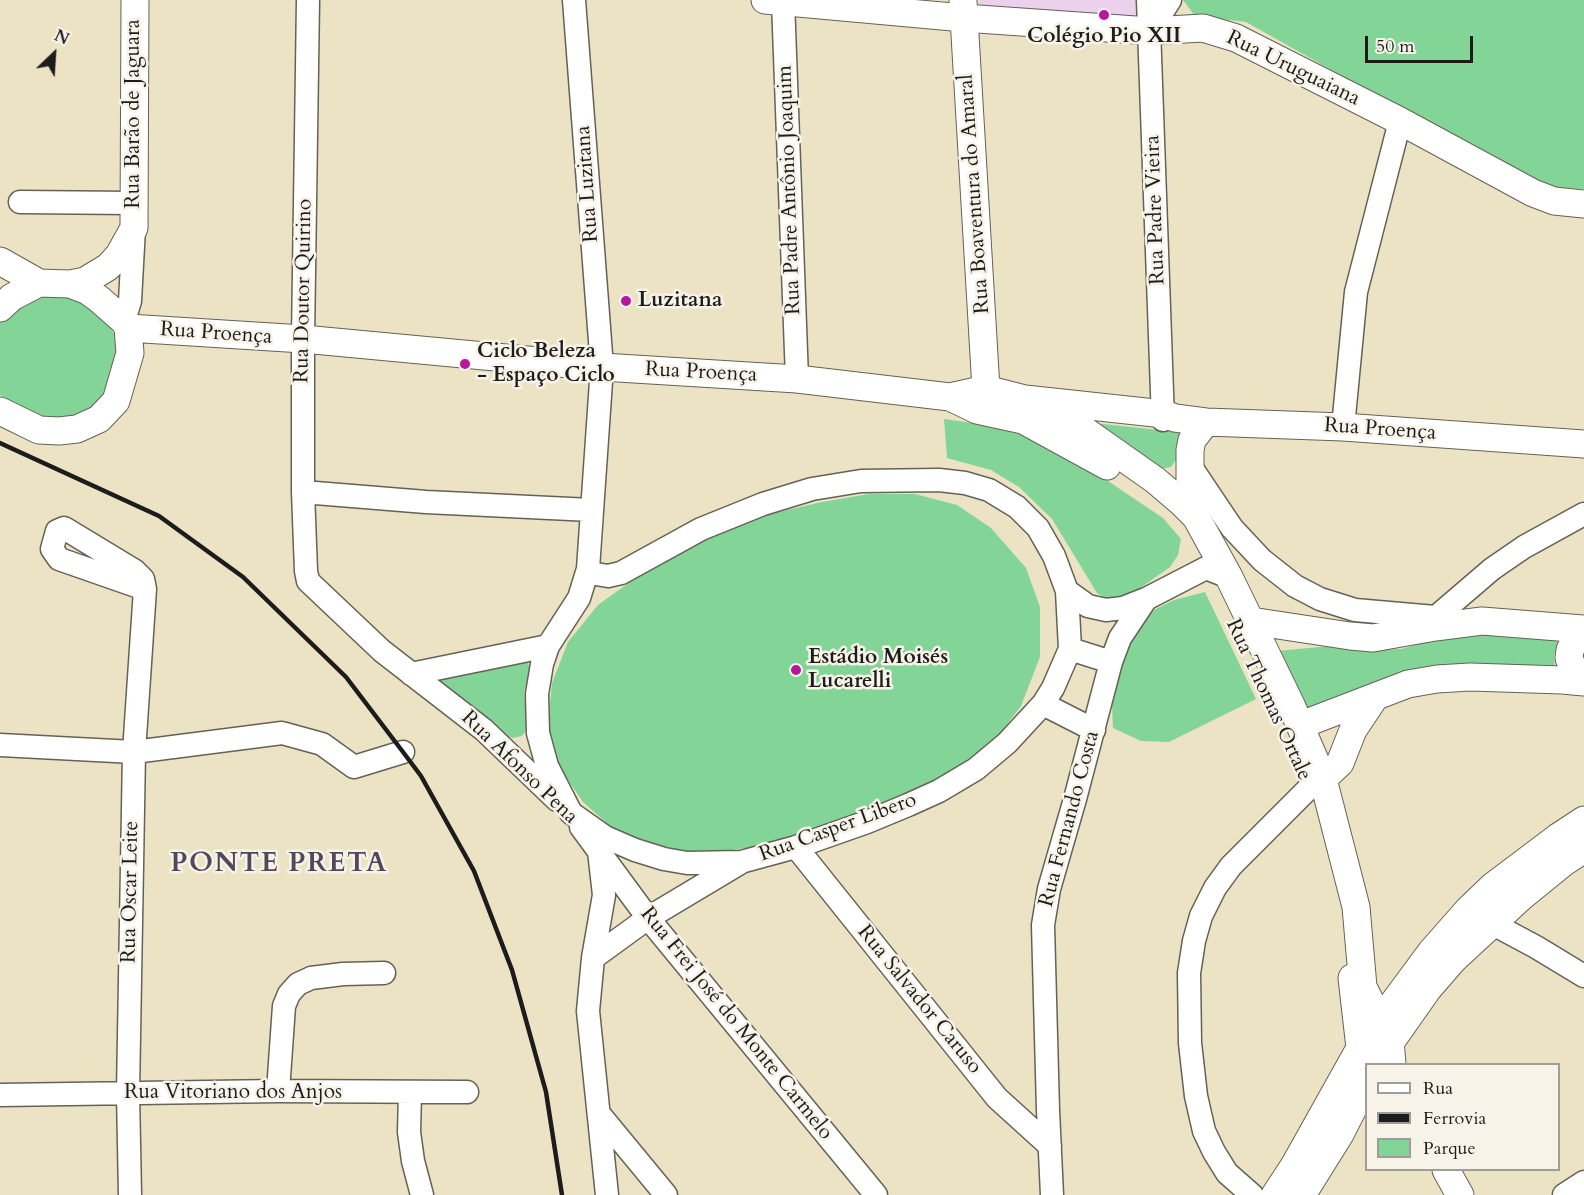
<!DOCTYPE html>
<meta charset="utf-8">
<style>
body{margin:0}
#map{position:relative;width:1584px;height:1195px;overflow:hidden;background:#ebe3c3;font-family:Cardo,serif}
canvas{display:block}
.legend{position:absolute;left:1365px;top:1063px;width:195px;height:108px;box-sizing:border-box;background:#f7f3e8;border:2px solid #9f9d96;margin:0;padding:8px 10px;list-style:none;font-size:18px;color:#1c1c1c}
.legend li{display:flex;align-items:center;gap:12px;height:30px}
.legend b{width:30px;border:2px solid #9f9d96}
.north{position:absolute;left:24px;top:24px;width:60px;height:60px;-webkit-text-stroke:4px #f7f3e8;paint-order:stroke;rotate:25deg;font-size:16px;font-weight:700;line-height:24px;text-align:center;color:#1c1c1c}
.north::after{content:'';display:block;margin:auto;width:21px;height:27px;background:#1c1c1c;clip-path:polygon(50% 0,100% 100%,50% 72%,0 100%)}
.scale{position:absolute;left:1365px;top:36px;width:108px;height:27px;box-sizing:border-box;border:3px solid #1c1c1c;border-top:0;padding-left:8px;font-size:18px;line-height:21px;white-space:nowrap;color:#1c1c1c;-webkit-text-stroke:4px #f7f3e8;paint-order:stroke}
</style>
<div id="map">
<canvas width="1584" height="1195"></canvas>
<ul class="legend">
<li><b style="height:8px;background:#fff"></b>Rua</li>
<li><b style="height:8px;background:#1c1c1c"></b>Ferrovia</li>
<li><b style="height:16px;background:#82d597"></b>Parque</li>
</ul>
<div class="north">N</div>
<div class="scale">50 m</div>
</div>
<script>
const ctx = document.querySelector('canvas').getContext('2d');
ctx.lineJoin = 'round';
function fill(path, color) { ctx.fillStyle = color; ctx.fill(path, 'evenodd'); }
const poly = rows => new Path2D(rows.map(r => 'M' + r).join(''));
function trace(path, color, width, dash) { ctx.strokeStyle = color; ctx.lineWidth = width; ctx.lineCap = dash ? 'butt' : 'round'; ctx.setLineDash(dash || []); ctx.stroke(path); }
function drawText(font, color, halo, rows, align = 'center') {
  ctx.font = font + ' Cardo,serif'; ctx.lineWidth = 5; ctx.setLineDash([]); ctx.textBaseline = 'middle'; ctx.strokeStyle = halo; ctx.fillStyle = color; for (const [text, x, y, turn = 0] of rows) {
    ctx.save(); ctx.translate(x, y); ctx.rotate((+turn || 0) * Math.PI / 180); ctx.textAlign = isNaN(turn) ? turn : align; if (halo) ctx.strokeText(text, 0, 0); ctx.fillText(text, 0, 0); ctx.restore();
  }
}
const built = poly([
 [980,0,1144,0,1145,8,1134,22,980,5]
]);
const green = poly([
 [1183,0,1584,0,1584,189,1553,188,1376,95,1246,22,1195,16],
 [71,293,107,319,116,339,118,362,112,383,100,402,82,415,60,421,17,411,0,395,0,316,31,294],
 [944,419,1002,427,1050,446,1102,477,1163,518,1181,539,1178,555,1170,567,1136,591,1119,601,1109,601,1097,593,1052,519,1019,487,991,470,947,458],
 [1094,423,1186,433,1180,454,1171,467,1155,470],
 [869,494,915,494,957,505,991,528,1026,568,1040,607,1040,657,1021,706,996,739,953,772,888,804,814,830,759,846,711,853,668,850,618,833,583,802,559,767,548,724,552,683,568,642,598,605,637,577,700,540,761,516,822,502],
 [1205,592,1256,699,1169,742,1141,741,1113,728,1112,706,1124,653,1137,628,1154,610,1174,600],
 [1478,633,1558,640,1554,656,1555,670,1308,716,1277,651,1330,646,1375,650,1401,649,1426,642],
 [526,659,530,668,524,692,527,729,522,736,512,738,499,732,442,685,439,678]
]);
const minor = poly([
 [308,0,303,339,303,492,306,571,308,581,382,651,484,730,557,800],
 [574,0,602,367,588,569,579,598,548,646,542,664,537,694,538,733,547,766,571,813,605,837,635,850,664,859,687,863,741,862,796,847,867,822,908,805,939,791,976,769,1007,743,1043,704,1053,688,1070,649,1067,591,1054,556,1038,528,1017,507,989,490,965,483,939,480,861,481,812,489,763,504,701,529,621,573,608,576,596,574,588,569],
 [1148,0,1163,420],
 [783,1,797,379],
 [1150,31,1170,0],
 [20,202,133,203],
 [124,321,130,301,134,228],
 [1343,427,1356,292,1400,121],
 [1189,464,1232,528,1262,560,1295,586,1320,599,1355,610,1435,617],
 [303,492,426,502,591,510],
 [1067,591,1088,606,1106,610,1123,608,1146,599,1206,568,1229,577],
 [1435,627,1436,617,1492,569,1524,547,1584,514],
 [1070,649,1111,662],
 [411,674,548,646],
 [1043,704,1094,730],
 [0,745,134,752,282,733,322,744,354,767,403,752],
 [581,827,648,918,876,1195],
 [796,847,997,1098,1050,1146],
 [599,851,604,895,593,958,588,1011,607,1195],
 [1480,917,1536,947,1584,976],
 [593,958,648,918,740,863],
 [278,1091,284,1006,289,994,298,984,311,978,343,974,384,973],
 [410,1093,409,1132,413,1161,422,1195],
 [0,1095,278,1091,467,1092],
 [600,1115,666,1195],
 [130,1195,128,1093,134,752,145,589,143,579,135,571,64,528,57,531,52,549,59,559,145,589],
 [1052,1195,1048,1110,1043,925,1049,889,1075,799,1111,662,1120,638,1146,599],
 [1252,1195,1227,1173,1214,1152,1204,1131,1196,1096,1190,1043,1189,973,1194,941,1201,916,1215,888,1231,866,1309,788,1323,779],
 [1564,1195,1584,1182]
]);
const major = poly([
 [765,0,964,18,1150,31,1203,28,1236,38,1400,121,1533,193,1554,201,1584,204],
 [963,1,986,389],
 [0,261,39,283,70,284,85,281,108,267,119,255,134,228,135,0],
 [0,308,12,297,39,283],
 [128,328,303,339,602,367,797,379,950,397,986,389,1025,399,1164,414,1175,418,1206,422,1343,427,1584,444],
 [950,397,977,410,1023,420,1039,420],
 [1043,405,1057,411,1155,480,1182,503,1196,517,1229,577,1292,707,1323,779,1356,907,1363,987,1390,1041,1392,1064],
 [0,411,39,430,59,431,77,429,99,419,116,401,130,353,128,328,124,321,99,299,88,291,70,284],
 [1023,420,1107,466],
 [1196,517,1190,481,1190,450,1192,440,1206,422],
 [1251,621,1350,636,1373,638,1435,627,1482,621,1584,629],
 [1578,681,1569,658,1570,650,1574,642,1584,632],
 [1301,725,1408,684,1437,679,1470,677,1562,680,1584,682],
 [1323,779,1340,763,1353,730,1375,697],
 [1352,978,1360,1048,1374,1064],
 [1383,1053,1428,989,1454,959,1520,898,1563,863,1584,849],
 [1446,1170,1460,1195],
 [1275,1195,1294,1166,1360,1048,1431,952,1468,910,1493,886,1558,837,1584,820],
 [1302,1195,1340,1134,1366,1083]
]);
const rail = poly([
 [0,443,159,516,243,577,346,677,403,752,421,776,474,871,512,970,546,1092,562,1195]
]);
const markers = [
 [1104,15,6,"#b5179e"],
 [626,301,6,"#b5179e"],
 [465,364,6,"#b5179e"],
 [796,670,6,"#b5179e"]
];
const poiNames = [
 ["Colégio Pio XII",1104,37,"center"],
 ["Luzitana",638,301],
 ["Ciclo Beleza",477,352],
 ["- Espaço Ciclo",477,376],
 ["Estádio Moisés",808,658],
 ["Lucarelli",808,682]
];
const streetNames = [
 ["Rua Uruguaiana",1293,69,26],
 ["Rua Barão de Jaguara",134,114,-90],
 ["Rua Luzitana",588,184,-94],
 ["Rua Padre Antônio Joaquim",790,190,-92],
 ["Rua Boaventura do Amaral",975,194,-94],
 ["Rua Padre Vieira",1156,210,-92],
 ["Rua Doutor Quirino",304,291,-89],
 ["Rua Proença",216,334,4],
 ["Rua Proença",701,373,3],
 ["Rua Proença",1380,430,4],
 ["Rua Thomas Ortale",1268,700,65],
 ["Rua Afonso Pena",519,768,44],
 ["Rua Fernando Costa",1070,819,-75],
 ["Rua Casper Libero",838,828,-20],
 ["Rua Oscar Leite",131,892,-89],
 ["Rua Salvador Caruso",919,1000,51],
 ["Rua Frei José do Monte Carmelo",736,1024,51],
 ["Rua Vitoriano dos Anjos",233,1093]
];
const districtNames = [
 ["PONTE PRETA",279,865]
];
fill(built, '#ebd1eb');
fill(green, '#82d597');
trace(minor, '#646256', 25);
trace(major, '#646256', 29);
trace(minor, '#fff', 22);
trace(major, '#fff', 27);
trace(rail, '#1c1c1c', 4.5);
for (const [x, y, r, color] of markers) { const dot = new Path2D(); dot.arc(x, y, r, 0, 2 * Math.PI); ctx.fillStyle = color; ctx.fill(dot); trace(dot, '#f7f3e8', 2); }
drawText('bold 21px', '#1c1c1c', '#f7f3e8', poiNames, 'left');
drawText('21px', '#1c1c1c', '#f7f3e8', streetNames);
ctx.letterSpacing = '1.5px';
drawText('bold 27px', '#52485d', '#f7f3e8', districtNames);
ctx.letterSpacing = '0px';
</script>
